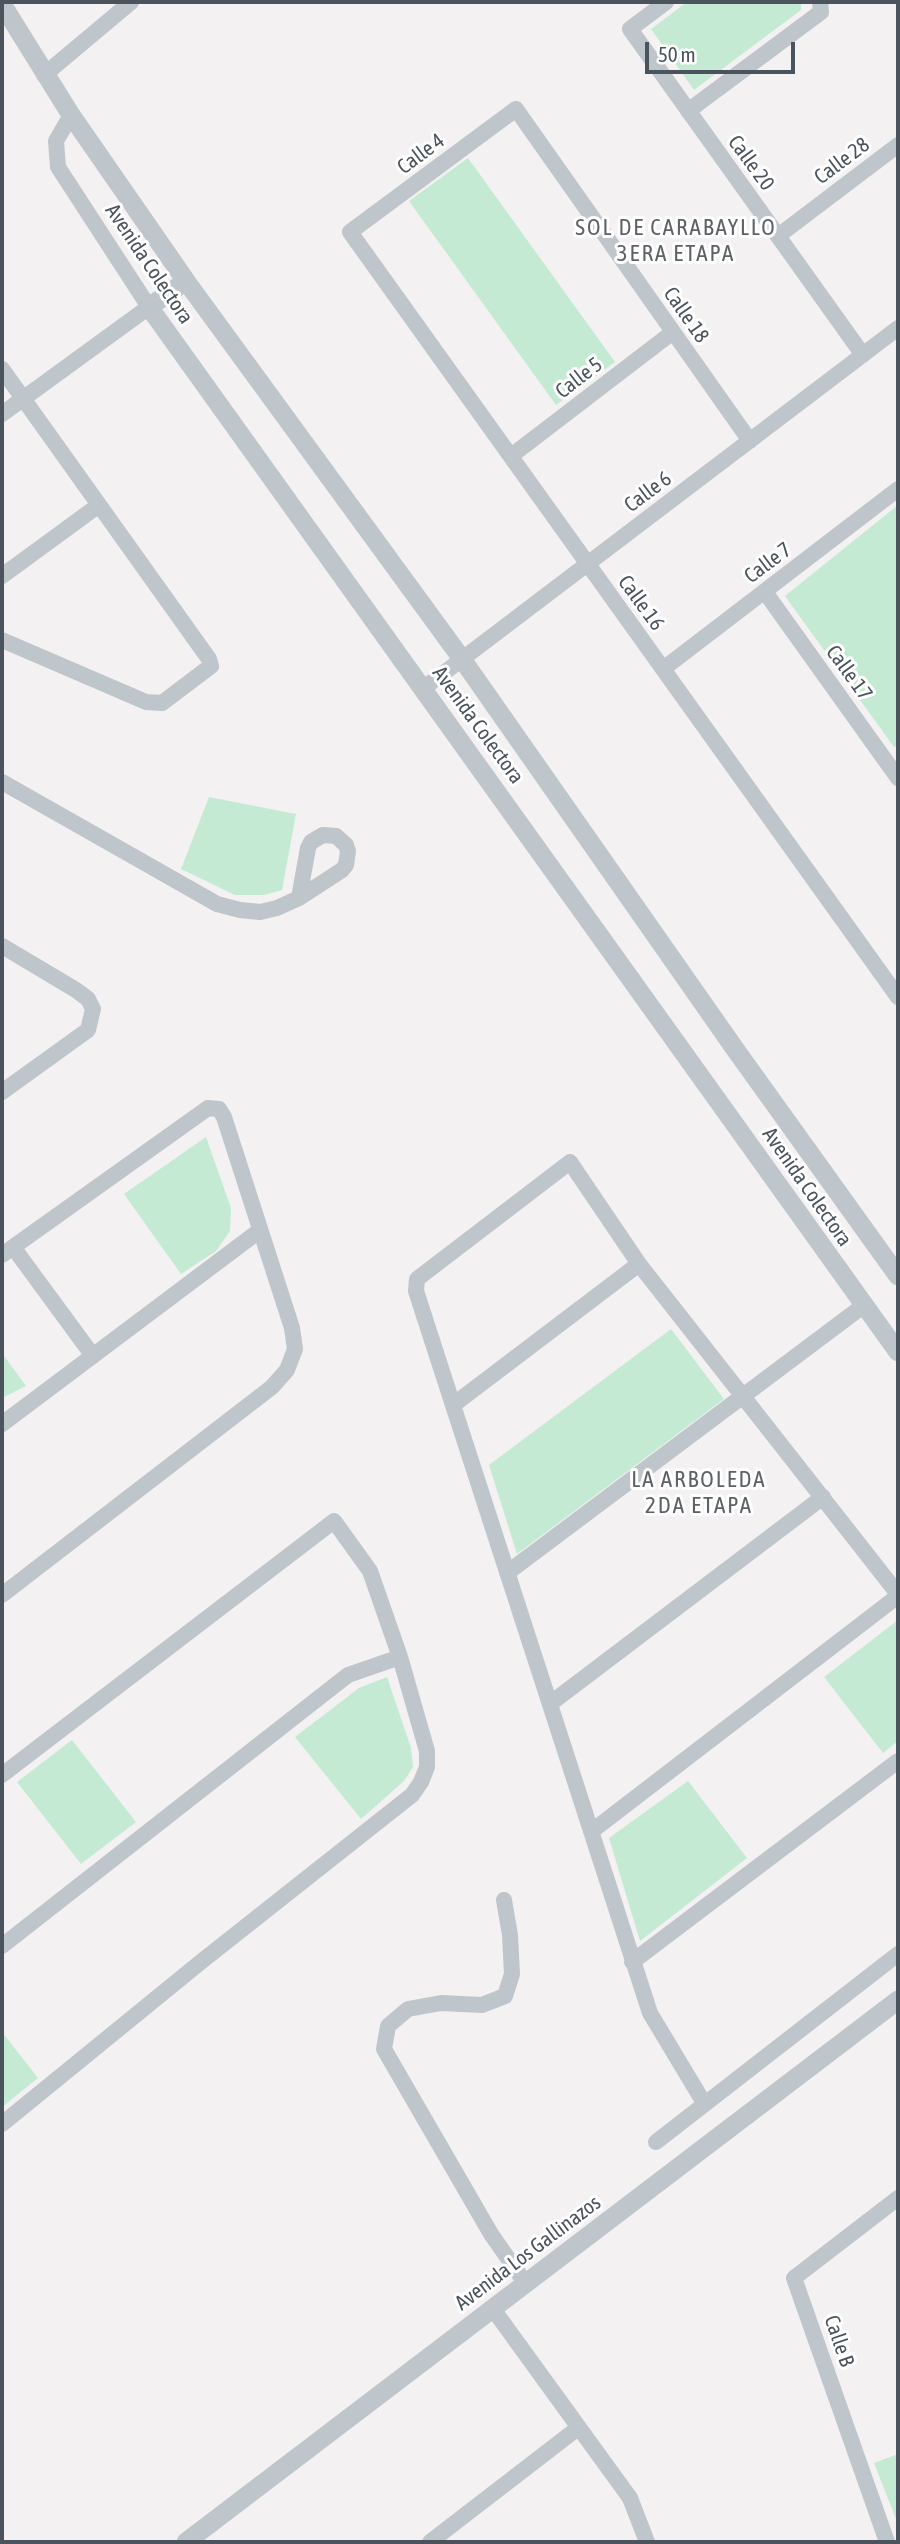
<!DOCTYPE html>
<style>
body{margin:0}
#map{position:relative;width:900px;height:2544px;overflow:hidden;background:#f3f1f1;font-family:"Asap Condensed",sans-serif}
canvas{display:block}
.frame{position:absolute;inset:0;border:4px solid #4b545c;pointer-events:none}
.scale{position:absolute;left:645px;top:42px;width:150px;height:32px;box-sizing:border-box;border:4px solid #4b545c;border-top:0;padding-left:9px;font-size:21px;line-height:24px;white-space:nowrap;color:#4b545c;-webkit-text-stroke:5px #fff;paint-order:stroke}
</style>
<div id="map">
<canvas width="900" height="2544"></canvas>
<div class="frame"></div>
<div class="scale">50 m</div>
</div>
<script>
const ctx = document.querySelector('canvas').getContext('2d');
ctx.lineJoin = 'round';
function fill(path, color) { ctx.fillStyle = color; ctx.fill(path, 'evenodd'); }
const poly = rows => new Path2D(rows.map(r => 'M' + r).join(''));
function trace(path, color, width, dash) { ctx.strokeStyle = color; ctx.lineWidth = width; ctx.lineCap = dash ? 'butt' : 'round'; ctx.setLineDash(dash || []); ctx.stroke(path); }
function drawText(font, color, halo, rows, align = 'center') {
  ctx.font = font + ' "Asap Condensed",sans-serif'; ctx.lineWidth = 6; ctx.setLineDash([]); ctx.textBaseline = 'middle'; ctx.strokeStyle = halo; ctx.fillStyle = color; for (const [text, x, y, turn = 0] of rows) {
    ctx.save(); ctx.translate(x, y); ctx.rotate((+turn || 0) * Math.PI / 180); ctx.textAlign = isNaN(turn) ? turn : align; if (halo) ctx.strokeText(text, 0, 0); ctx.fillText(text, 0, 0); ctx.restore();
  }
}
const green = poly([
 [687,2,801,2,801,10,694,90,651,29],
 [468,158,615,362,556,405,409,201],
 [898,505,898,745,894,747,785,596],
 [209,797,296,814,282,890,264,895,235,895,181,869],
 [206,1137,231,1208,230,1231,216,1251,181,1274,124,1194],
 [671,1329,724,1399,517,1554,489,1465],
 [2,1353,26,1386,2,1398],
 [898,1620,898,1741,883,1753,824,1677],
 [387,1677,411,1748,413,1767,404,1781,361,1819,295,1737,359,1688],
 [72,1740,136,1822,81,1864,17,1782],
 [688,1781,747,1858,640,1941,609,1838],
 [2,2032,38,2078,2,2107],
 [898,2454,898,2524,874,2463]
]);
const minor = poly([
 [666,2,630,29,863,355],
 [44,75,131,2],
 [688,111,821,12,820,2],
 [778,236,898,145],
 [2,369,209,659,211,666,162,703,146,702,2,640],
 [2,414,149,307,58,167,56,141,71,115],
 [750,441,516,109,350,232,898,997],
 [511,456,673,332],
 [2,576,99,505],
 [765,592,898,778],
 [663,669,898,489],
 [424,688,898,328],
 [2,782,217,904,240,910,260,912,277,908,299,898,342,870,346,865,348,851,346,845,336,836,323,835,311,842,308,848,299,898],
 [2,946,76,990,88,999,93,1009,88,1030,2,1092],
 [13,1247,93,1356],
 [2,1255,208,1108,219,1109,224,1117,292,1328,295,1349,287,1370,272,1387,2,1595],
 [453,1405,639,1264],
 [2,1424,259,1231],
 [507,1573,863,1306],
 [551,1703,823,1497],
 [2,1775,334,1521,370,1571,400,1657,427,1751,427,1767,421,1782,412,1795,202,1961,2,2124],
 [592,1831,898,1596],
 [504,1900,510,1935,512,1974,505,1996,482,2005,441,2003,408,2009,388,2026,384,2049,491,2234,526,2284],
 [2,1946,348,1675,400,1657],
 [632,1962,898,1761],
 [704,2103,650,2013,416,1291,417,1279,570,1162,639,1264,898,1594],
 [656,2142,898,1954],
 [493,2309,630,2498,647,2542],
 [430,2542,578,2428],
 [887,2542,794,2278,898,2198]
]);
const tertiary = poly([
 [2,4,71,115,186,281,462,659,735,1049,898,1276],
 [186,281,149,307,898,1352],
 [186,2542,898,2000]
]);
const streetNames = [
 ["Calle 4",421,154,-37],
 ["Calle 28",842,161,-37],
 ["Calle 20",751,163,54],
 ["Avenida Colectora",149,264,56],
 ["Calle 18",686,315,55],
 ["Calle 5",579,378,-38],
 ["Calle 6",648,492,-37],
 ["Calle 7",768,563,-37],
 ["Calle 16",641,603,54],
 ["Calle 17",849,673,54],
 ["Avenida Colectora",478,725,54],
 ["Avenida Colectora",807,1187,55],
 ["Avenida Los Gallinazos",528,2253,-37],
 ["Calle B",839,2341,71]
];
const neighbourhoodNames = [
 ["SOL DE CARABAYLLO",676,228],
 ["3ERA ETAPA",676,254],
 ["LA ARBOLEDA",699,1480],
 ["2DA ETAPA",699,1506]
];
fill(green, '#c5ead3');
trace(minor, '#bec5cb', 16);
trace(tertiary, '#bec5cb', 19);
drawText('21px', '#4b545c', '#fff', streetNames);
ctx.letterSpacing = '2px';
drawText('23px', '#5e6165', '#fff', neighbourhoodNames);
ctx.letterSpacing = '0px';
</script>
